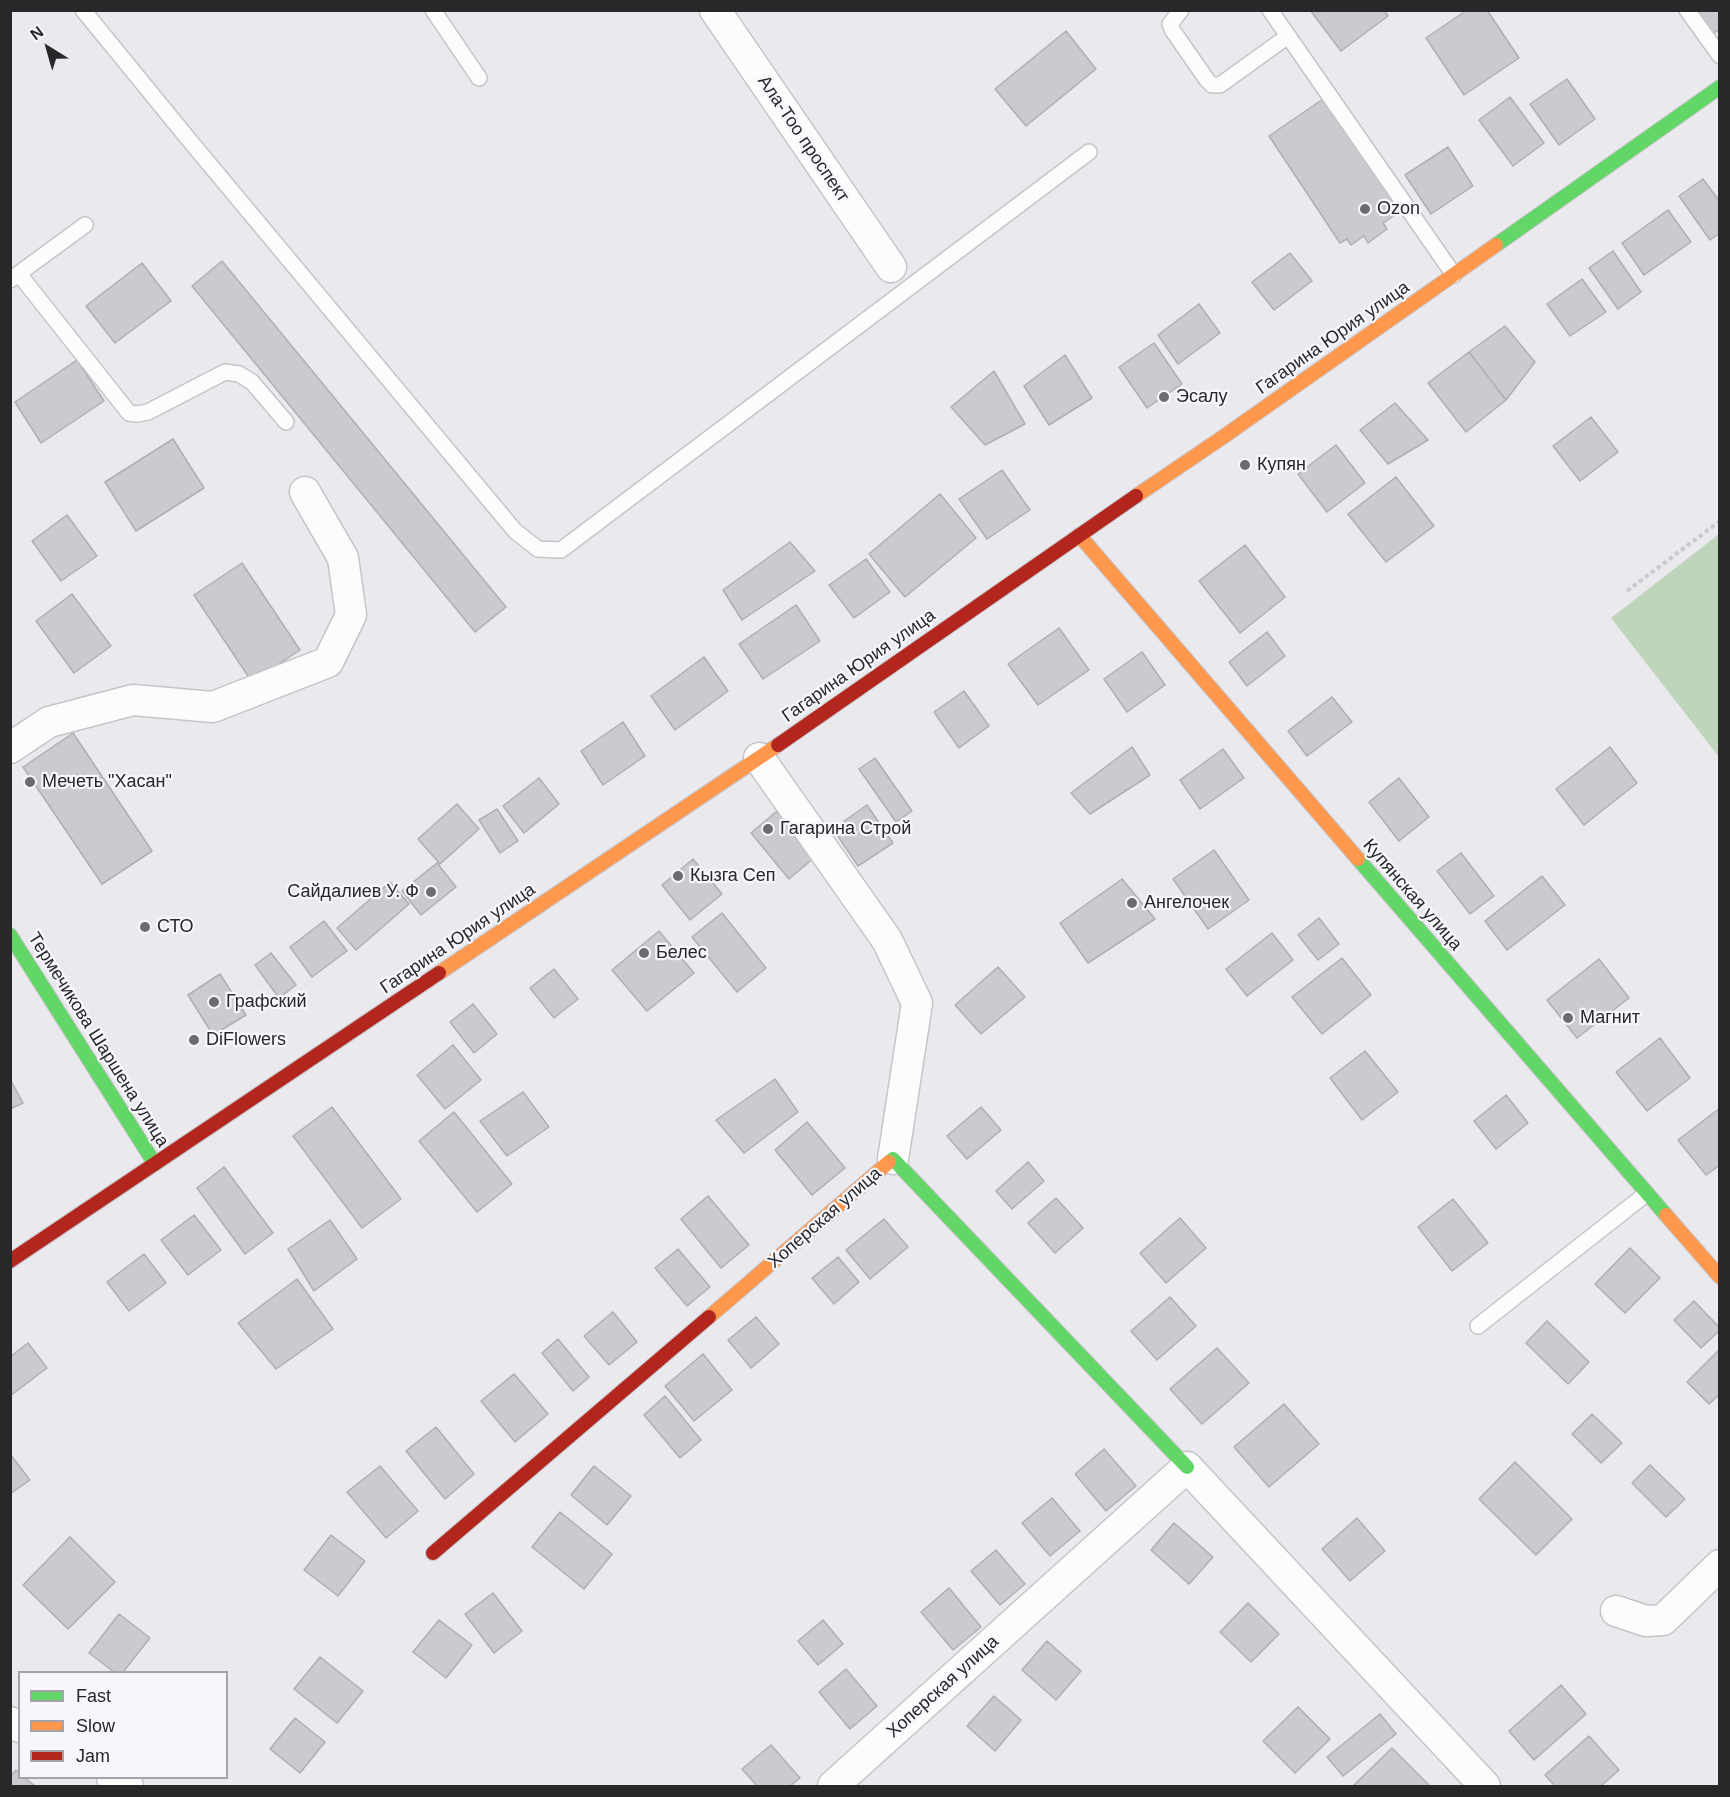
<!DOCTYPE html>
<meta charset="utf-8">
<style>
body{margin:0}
#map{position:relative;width:1730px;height:1797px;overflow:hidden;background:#eaeaee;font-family:Arial,sans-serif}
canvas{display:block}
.frame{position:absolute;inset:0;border:12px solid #28272a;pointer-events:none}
.legend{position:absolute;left:18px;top:1671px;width:210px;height:108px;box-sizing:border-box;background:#f6f6fd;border:2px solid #a4a3a9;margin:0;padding:8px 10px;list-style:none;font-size:18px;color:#28272a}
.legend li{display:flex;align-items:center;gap:12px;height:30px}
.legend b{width:30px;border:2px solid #a4a3a9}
.north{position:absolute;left:18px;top:18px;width:60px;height:60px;-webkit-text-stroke:4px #f6f6fd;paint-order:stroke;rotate:323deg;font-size:16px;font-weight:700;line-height:24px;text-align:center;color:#28272a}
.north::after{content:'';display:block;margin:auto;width:21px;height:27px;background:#28272a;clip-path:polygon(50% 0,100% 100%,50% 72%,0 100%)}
</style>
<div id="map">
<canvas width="1730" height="1797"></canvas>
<div class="frame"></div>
<ul class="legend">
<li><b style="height:8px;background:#63d668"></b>Fast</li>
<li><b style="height:8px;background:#ff974d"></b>Slow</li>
<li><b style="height:8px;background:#b3261e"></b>Jam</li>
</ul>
<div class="north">N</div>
</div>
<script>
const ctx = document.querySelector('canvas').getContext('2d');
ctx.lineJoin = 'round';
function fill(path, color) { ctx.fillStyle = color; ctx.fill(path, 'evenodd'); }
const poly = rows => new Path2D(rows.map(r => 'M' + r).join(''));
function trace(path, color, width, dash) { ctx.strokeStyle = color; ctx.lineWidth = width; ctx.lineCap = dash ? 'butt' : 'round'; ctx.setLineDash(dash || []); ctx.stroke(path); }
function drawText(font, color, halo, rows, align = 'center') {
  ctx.font = font + ' Arial,sans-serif'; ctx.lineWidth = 4.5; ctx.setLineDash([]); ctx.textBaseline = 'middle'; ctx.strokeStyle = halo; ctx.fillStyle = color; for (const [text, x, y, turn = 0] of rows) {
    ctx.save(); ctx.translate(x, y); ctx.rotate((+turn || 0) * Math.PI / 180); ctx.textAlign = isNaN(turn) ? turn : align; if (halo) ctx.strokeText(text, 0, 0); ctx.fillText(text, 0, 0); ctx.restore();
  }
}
const green = poly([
 [1719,534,1719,757,1611,618]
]);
const building = poly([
 [1310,10,1384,10,1388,16,1341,51,1310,10],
 [1467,10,1487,10,1519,58,1464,95,1426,38,1467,10],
 [1690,10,1720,10,1720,29,1708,37,1690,10],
 [1066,31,1096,69,1026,126,995,89,1066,31],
 [1567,79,1595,119,1559,145,1530,104,1567,79],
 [1326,97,1398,205,1391,209,1395,215,1383,223,1387,229,1368,243,1364,236,1351,245,1347,239,1340,243,1269,136,1326,97],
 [1510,97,1544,143,1513,166,1479,120,1510,97],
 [1448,147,1473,186,1431,214,1405,175,1448,147],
 [1703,179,1720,202,1720,233,1710,240,1679,196,1703,179],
 [1668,210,1691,242,1644,275,1622,243,1668,210],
 [1613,251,1641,292,1618,309,1589,268,1613,251],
 [1290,253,1312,281,1274,310,1252,282,1290,253],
 [222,261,506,607,475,632,192,286,222,261],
 [142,263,171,301,115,343,86,306,142,263],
 [1582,279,1606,312,1570,336,1547,304,1582,279],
 [1199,304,1220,333,1178,364,1158,335,1199,304],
 [1505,326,1535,362,1506,400,1469,352,1505,326],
 [1154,343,1182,384,1147,408,1119,367,1154,343],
 [1469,352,1506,400,1466,432,1428,383,1469,352],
 [1065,355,1092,398,1049,425,1024,386,1065,355],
 [77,360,104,401,41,443,15,402,77,360],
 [994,371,1025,424,985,445,951,407,994,371],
 [1395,403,1428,440,1388,464,1360,430,1395,403],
 [1591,417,1618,452,1580,481,1553,446,1591,417],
 [173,439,204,488,136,531,105,482,173,439],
 [1336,445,1365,483,1327,512,1298,474,1336,445],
 [1002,470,1030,510,987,539,959,499,1002,470],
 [1396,477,1434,526,1386,562,1348,514,1396,477],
 [940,494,976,538,905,597,869,554,940,494],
 [67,515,97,556,61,581,32,541,67,515],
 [790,542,815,571,742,620,723,590,790,542],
 [1245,545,1285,597,1240,633,1199,581,1245,545],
 [866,559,890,592,854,618,829,585,866,559],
 [242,563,300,650,252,682,194,595,242,563],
 [72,594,111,646,74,673,36,621,72,594],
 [796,605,820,641,763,679,739,644,796,605],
 [1059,628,1089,670,1038,705,1008,664,1059,628],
 [1267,632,1285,656,1247,686,1229,662,1267,632],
 [1142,652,1165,685,1127,712,1104,679,1142,652],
 [704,657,728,691,675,730,651,696,704,657],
 [964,691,989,726,959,748,934,712,964,691],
 [1332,697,1352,722,1307,756,1288,731,1332,697],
 [623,722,645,756,603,785,581,751,623,722],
 [73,733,152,851,102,884,23,767,73,733],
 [1132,747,1150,775,1090,814,1071,793,1132,747],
 [1610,747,1637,783,1584,825,1556,789,1610,747],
 [1223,749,1244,778,1200,809,1180,780,1223,749],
 [875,758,912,811,896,822,859,769,875,758],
 [539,778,559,804,524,833,503,806,539,778],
 [1399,778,1429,817,1399,841,1369,802,1399,778],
 [457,804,479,829,440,864,418,839,457,804],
 [867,805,893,843,858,866,833,829,867,805],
 [497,809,518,841,500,853,479,820,497,809],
 [777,811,815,857,789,879,751,833,777,811],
 [1214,850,1249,900,1208,929,1173,879,1214,850],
 [1461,853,1494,896,1470,914,1437,871,1461,853],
 [693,859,722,894,690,920,662,885,693,859],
 [437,863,456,887,421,915,402,891,437,863],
 [1542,876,1565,905,1507,950,1485,921,1542,876],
 [1122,879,1155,919,1088,963,1060,923,1122,879],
 [390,882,409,904,356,950,337,928,390,882],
 [722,913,766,968,737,992,692,937,722,913],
 [1319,918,1339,944,1318,960,1298,935,1319,918],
 [324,921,347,951,312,977,290,947,324,921],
 [659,931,694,973,647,1011,612,970,659,931],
 [1272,933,1293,960,1247,996,1226,969,1272,933],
 [271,953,296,985,279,998,255,965,271,953],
 [1342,958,1371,995,1322,1034,1292,997,1342,958],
 [1599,959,1629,998,1577,1038,1547,1000,1599,959],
 [998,967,1025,997,981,1034,955,1005,998,967],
 [554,969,578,999,554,1018,530,988,554,969],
 [220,974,246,1015,213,1035,188,995,220,974],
 [473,1004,497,1034,474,1053,450,1022,473,1004],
 [1660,1038,1690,1078,1647,1111,1616,1072,1660,1038],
 [453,1045,481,1080,445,1109,417,1075,453,1045],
 [1365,1051,1398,1092,1362,1120,1330,1078,1365,1051],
 [10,1079,23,1103,10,1109,10,1079],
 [775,1079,798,1112,744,1153,716,1120,775,1079],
 [523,1092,549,1127,507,1156,480,1121,523,1092],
 [1506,1095,1528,1123,1496,1149,1474,1121,1506,1095],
 [332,1107,401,1199,362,1228,293,1136,332,1107],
 [981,1107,1001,1130,967,1159,947,1136,981,1107],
 [1720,1108,1720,1165,1706,1175,1678,1140,1720,1108],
 [454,1112,512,1184,477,1212,419,1141,454,1112],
 [807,1122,845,1168,812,1195,775,1150,807,1122],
 [1028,1162,1044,1181,1012,1209,996,1191,1028,1162],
 [224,1167,273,1233,245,1254,197,1188,224,1167],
 [708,1196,749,1245,721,1268,681,1219,708,1196],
 [1056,1198,1083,1228,1055,1253,1028,1223,1056,1198],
 [1453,1199,1488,1243,1452,1271,1418,1227,1453,1199],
 [194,1215,221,1250,188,1275,161,1240,194,1215],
 [1180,1218,1206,1248,1166,1283,1140,1253,1180,1218],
 [884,1219,908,1247,870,1279,846,1250,884,1219],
 [330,1220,357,1259,314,1291,288,1249,330,1220],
 [1630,1248,1660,1278,1625,1313,1595,1284,1630,1248],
 [678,1249,710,1287,687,1306,655,1268,678,1249],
 [144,1254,166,1283,129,1311,107,1282,144,1254],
 [838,1257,859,1282,834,1304,812,1278,838,1257],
 [297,1279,333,1329,276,1369,238,1323,297,1279],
 [1170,1297,1196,1326,1157,1360,1131,1331,1170,1297],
 [1694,1301,1720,1328,1720,1330,1701,1348,1674,1320,1694,1301],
 [613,1312,637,1342,609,1365,584,1336,613,1312],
 [756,1317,779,1344,751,1368,728,1340,756,1317],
 [1547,1321,1589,1362,1568,1384,1526,1343,1547,1321],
 [558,1339,589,1377,573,1391,542,1353,558,1339],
 [28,1343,47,1368,10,1396,10,1357,28,1343],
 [1217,1348,1249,1383,1202,1424,1170,1389,1217,1348],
 [1720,1349,1720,1394,1709,1404,1687,1382,1720,1349],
 [703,1354,732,1390,694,1421,665,1386,703,1354],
 [514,1374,548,1414,515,1442,481,1401,514,1374],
 [665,1396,701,1440,680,1458,644,1415,665,1396],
 [1284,1404,1319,1444,1269,1487,1234,1447,1284,1404],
 [1592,1414,1622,1443,1601,1463,1572,1434,1592,1414],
 [436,1427,474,1474,445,1499,406,1451,436,1427],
 [1104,1449,1136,1486,1106,1511,1075,1474,1104,1449],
 [10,1454,30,1480,10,1494,10,1454],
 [1515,1462,1572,1519,1536,1555,1479,1499,1515,1462],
 [1650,1465,1685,1499,1666,1517,1632,1483,1650,1465],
 [380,1466,418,1511,386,1538,347,1492,380,1466],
 [594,1466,631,1496,607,1525,571,1495,594,1466],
 [1052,1498,1080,1531,1050,1556,1022,1523,1052,1498],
 [560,1512,612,1554,584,1589,532,1547,560,1512],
 [1357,1518,1385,1551,1350,1581,1322,1549,1357,1518],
 [1174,1523,1213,1557,1189,1584,1151,1550,1174,1523],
 [331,1535,365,1561,338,1596,304,1570,331,1535],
 [70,1537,115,1582,68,1629,23,1585,70,1537],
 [996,1550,1025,1584,1000,1605,971,1571,996,1550],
 [949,1588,981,1627,953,1650,921,1612,949,1588],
 [493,1593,522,1631,494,1653,465,1614,493,1593],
 [1248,1603,1279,1634,1251,1662,1220,1632,1248,1603],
 [119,1614,150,1638,123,1672,114,1672,89,1653,119,1614],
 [439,1620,472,1645,446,1678,413,1652,439,1620],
 [823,1620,843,1644,818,1665,798,1641,823,1620],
 [1047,1641,1081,1671,1056,1700,1022,1670,1047,1641],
 [320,1657,363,1691,337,1723,294,1689,320,1657],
 [846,1669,877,1706,850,1729,819,1692,846,1669],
 [1561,1685,1586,1714,1534,1760,1509,1731,1561,1685],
 [994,1696,1021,1720,995,1751,967,1726,994,1696],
 [1298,1707,1330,1739,1295,1773,1263,1741,1298,1707],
 [1380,1714,1396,1734,1343,1776,1327,1757,1380,1714],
 [295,1718,325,1742,300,1773,270,1749,295,1718],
 [1589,1736,1619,1770,1601,1786,1555,1786,1545,1775,1589,1736],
 [771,1745,800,1778,790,1786,757,1786,742,1769,771,1745],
 [1392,1748,1429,1785,1428,1786,1353,1786,1392,1748],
 [16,1770,20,1773,20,1778,25,1778,35,1786,10,1786,10,1777,16,1770]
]);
const path = poly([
 [1627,591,1720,521]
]);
const lane = poly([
 [83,10,190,141,515,531,538,549,561,550,1089,152],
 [433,10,479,78],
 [1181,10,1170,24,1173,31,1207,80,1212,85,1220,85,1288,36],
 [1270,10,1454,275],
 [1687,10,1720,56],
 [19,274,129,413,137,414,148,412,225,372,239,374,252,382,286,422],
 [10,280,85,225],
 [1478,1326,1646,1194]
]);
const street = poly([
 [715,10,891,267],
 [10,748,49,722,133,700,213,707,328,662,351,615,343,558,305,492],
 [759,758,887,940,917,1003,893,1159],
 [1616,1611,1646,1621,1663,1620,1720,1565],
 [10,1722,20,1727],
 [112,1778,128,1786],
 [833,1786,1187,1467,1485,1786]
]);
const fast = poly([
 [1496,245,1720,87],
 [1358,859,1666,1215],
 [10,935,155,1164],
 [889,1162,893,1159,1187,1467]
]);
const slow = poly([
 [1136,496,1223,437,1496,245],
 [1079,535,1358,859],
 [439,973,778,745],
 [1666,1215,1720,1277],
 [709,1317,889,1162]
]);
const jam = poly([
 [778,745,1136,496],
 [10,1261,439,973],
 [433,1553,709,1317]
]);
const markers = [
 [1365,209,6,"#6c6b6f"],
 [1164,397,6,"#6c6b6f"],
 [1245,465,6,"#6c6b6f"],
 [30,782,6,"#6c6b6f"],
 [768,829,6,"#6c6b6f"],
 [678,876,6,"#6c6b6f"],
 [431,892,6,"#6c6b6f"],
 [1132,903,6,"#6c6b6f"],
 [145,927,6,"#6c6b6f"],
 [644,953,6,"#6c6b6f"],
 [214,1002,6,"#6c6b6f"],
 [1568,1018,6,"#6c6b6f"],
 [194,1040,6,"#6c6b6f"]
];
const streetNames = [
 ["Ала-Тоо проспект",803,139,56],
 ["Гагарина Юрия улица",1333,338,-35],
 ["Гагарина Юрия улица",859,666,-35],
 ["Купянская улица",1412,895,49],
 ["Гагарина Юрия улица",458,939,-34],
 ["Термечикова Шаршена улица",98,1040,58],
 ["Хоперская улица",825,1218,-41],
 ["Хоперская улица",943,1687,-42]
];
const poiNames = [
 ["Ozon",1377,209],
 ["Эсалу",1176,397],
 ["Купян",1257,465],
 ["Мечеть \"Хасан\"",42,782],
 ["Гагарина Строй",780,829],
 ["Кызга Сеп",690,876],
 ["Сайдалиев У. Ф",419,892,"right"],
 ["Ангелочек",1144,903],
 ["СТО",157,927],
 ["Белес",656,953],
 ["Графский",226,1002],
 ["Магнит",1580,1018],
 ["DiFlowers",206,1040]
];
fill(green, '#bed5bb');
fill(building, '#cbcbcf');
trace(building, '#afaeb2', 1.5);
trace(lane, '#c5c4c8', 18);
trace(street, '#c5c4c8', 33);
trace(fast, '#c5c4c8', 16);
trace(slow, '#c5c4c8', 16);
trace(jam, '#c5c4c8', 16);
trace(path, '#cbcbcc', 4, [4.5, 3]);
trace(lane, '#fcfcfc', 15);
trace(street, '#fcfcfc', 30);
trace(fast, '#63d668', 14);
trace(slow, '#ff974d', 14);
trace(jam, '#b3261e', 14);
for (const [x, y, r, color] of markers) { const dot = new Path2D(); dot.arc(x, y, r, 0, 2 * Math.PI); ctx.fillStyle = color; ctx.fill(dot); trace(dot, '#f6f6fd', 2); }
drawText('18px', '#28272a', '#f6f6fd', streetNames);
drawText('18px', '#28272a', '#f6f6fd', poiNames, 'left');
</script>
